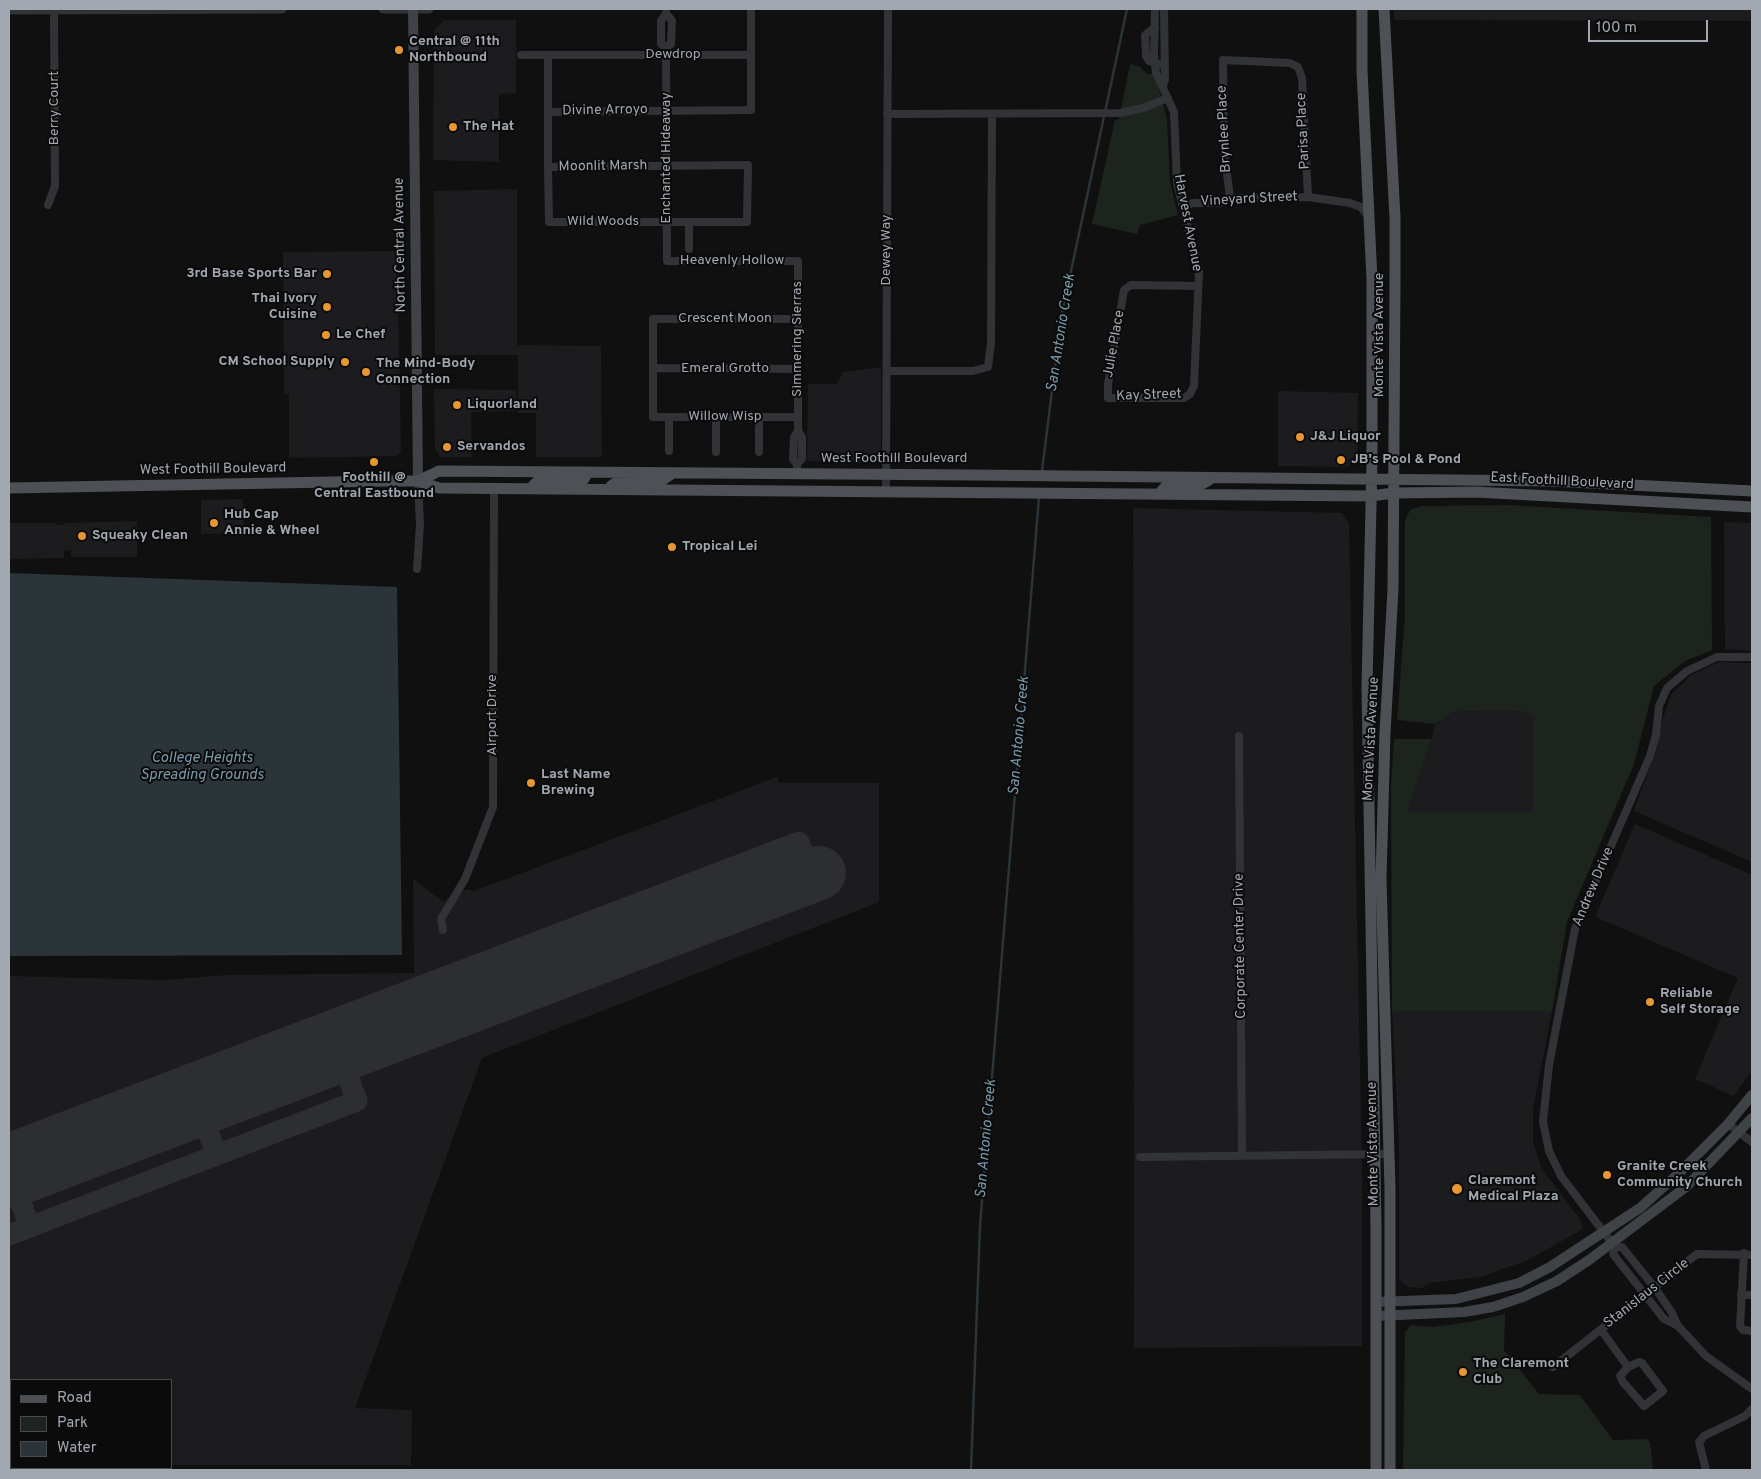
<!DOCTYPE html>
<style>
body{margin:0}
#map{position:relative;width:1761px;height:1479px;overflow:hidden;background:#101011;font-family:Overpass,sans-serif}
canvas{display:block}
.frame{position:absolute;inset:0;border:10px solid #a2a8b1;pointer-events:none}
.legend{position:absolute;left:10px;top:1379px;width:162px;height:90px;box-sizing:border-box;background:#0b0b0c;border:1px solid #474a4e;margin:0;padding:6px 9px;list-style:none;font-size:15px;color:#a2a8b1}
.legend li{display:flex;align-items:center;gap:10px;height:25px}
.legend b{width:25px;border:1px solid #474a4e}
.scale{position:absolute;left:1588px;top:20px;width:120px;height:22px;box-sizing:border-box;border:2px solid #a2a8b1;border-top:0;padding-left:6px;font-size:15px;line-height:18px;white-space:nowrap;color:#a2a8b1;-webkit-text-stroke:4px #0b0b0c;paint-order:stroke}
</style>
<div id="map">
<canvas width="1761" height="1479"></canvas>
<div class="frame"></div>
<ul class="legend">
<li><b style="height:6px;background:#4d5055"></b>Road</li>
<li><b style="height:14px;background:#1d241d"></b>Park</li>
<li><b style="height:14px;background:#2a3439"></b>Water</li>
</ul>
<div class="scale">100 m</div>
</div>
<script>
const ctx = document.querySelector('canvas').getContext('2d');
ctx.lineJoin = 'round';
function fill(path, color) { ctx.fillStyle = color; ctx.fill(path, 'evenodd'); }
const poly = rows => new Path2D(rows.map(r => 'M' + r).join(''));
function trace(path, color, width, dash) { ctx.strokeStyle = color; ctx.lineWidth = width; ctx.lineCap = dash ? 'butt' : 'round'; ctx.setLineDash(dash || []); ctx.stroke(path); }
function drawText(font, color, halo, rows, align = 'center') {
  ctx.font = font + ' Overpass,sans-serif'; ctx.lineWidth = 4; ctx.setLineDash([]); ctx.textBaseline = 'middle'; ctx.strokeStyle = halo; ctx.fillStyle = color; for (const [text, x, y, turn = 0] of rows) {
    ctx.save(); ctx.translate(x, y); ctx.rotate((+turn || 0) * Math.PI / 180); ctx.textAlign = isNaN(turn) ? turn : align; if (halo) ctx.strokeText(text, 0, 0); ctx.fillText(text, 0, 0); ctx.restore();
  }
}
const built = poly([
 [1394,9,1752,9,1752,21,1394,20],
 [444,20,516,20,516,93,499,94,499,162,433,160,434,30],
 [517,189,517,345,601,346,602,457,536,457,536,413,518,413,518,355,435,355,434,191],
 [397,251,401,451,396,456,289,458,289,394,284,394,283,252],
 [881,367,881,455,872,463,807,461,808,384,837,384,843,372],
 [434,389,516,390,516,411,471,412,472,457,440,457,435,449],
 [1278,391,1358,393,1357,459,1348,467,1278,466],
 [243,499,244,533,201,534,201,500],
 [1133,508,1342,513,1349,524,1362,1168,1362,1346,1134,1348],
 [137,521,137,557,71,557,71,550,64,550,64,558,9,559,9,523,55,523,55,525,63,525,64,523],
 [1724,522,1752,523,1752,651,1725,649],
 [1719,662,1752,663,1752,862,1634,811,1657,748,1662,721,1672,693,1692,675],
 [1506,710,1526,712,1533,717,1533,812,1406,812,1432,739,1435,724,1454,712],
 [777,777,779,783,879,783,879,902,482,1058,355,1408,412,1410,411,1465,171,1465,171,1380,11,1380,11,1465,9,1465,9,976,165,980,227,975,414,973,413,879,443,902,467,889,474,891],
 [1635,824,1752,875,1752,1071,1734,1096,1695,1079,1738,978,1595,917],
 [1392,1011,1552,1011,1533,1109,1533,1142,1542,1169,1580,1219,1583,1229,1526,1261,1480,1277,1429,1283,1422,1288,1409,1287,1399,1280,1399,1143]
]);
const green = poly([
 [1130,64,1139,66,1147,74,1154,74,1158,86,1167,119,1170,182,1178,215,1140,225,1137,234,1092,224,1115,120,1119,119],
 [1508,505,1711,517,1712,650,1685,661,1654,686,1634,764,1567,922,1552,1011,1392,1011,1391,786,1394,739,1432,739,1407,812,1533,812,1533,717,1526,712,1506,710,1454,712,1435,724,1397,720,1405,616,1405,521,1410,510,1421,506],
 [1505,1314,1504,1350,1539,1394,1580,1395,1613,1440,1646,1439,1650,1442,1653,1470,1403,1470,1405,1332,1411,1325,1433,1327,1470,1322]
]);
const water = poly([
 [9,573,397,587,402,955,9,956]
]);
const stream = poly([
 [1042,471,1061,318,1127,9],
 [971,1470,980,1226,1039,497]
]);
const taxiway = poly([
 [600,918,613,952],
 [186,1075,217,1155],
 [9,1143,799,842,812,876],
 [9,1171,30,1227],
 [9,1235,357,1101,327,1022]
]);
const runway = poly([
 [9,1182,819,873]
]);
const minor = poly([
 [1155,9,1154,55,1156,73,1174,112,1177,183,1199,272,1194,386,1190,394,1184,398,1108,398,1108,384,1124,290,1131,285,1198,286],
 [1155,27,1145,35,1146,56,1149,61,1159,64],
 [666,47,661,44,661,21,666,13,672,21,671,44,666,47,667,261,798,261,798,431,794,437,793,459,797,464,797,474],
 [521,55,751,55,751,9],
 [1163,85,1165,80,1164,9],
 [548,112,751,110,751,55],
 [887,114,1120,113,1143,108,1168,98],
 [548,167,748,165,747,222,549,222,548,167,548,55],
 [1230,198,1224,150,1223,60,1290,63,1298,67,1302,78,1308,197],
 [48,205,55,186,54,10],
 [1183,207,1193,203,1220,203,1230,198,1308,197,1350,203,1361,207,1369,217],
 [689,249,689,222],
 [797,319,653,319,653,417,798,417],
 [653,368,797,369],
 [887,371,973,371,988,367,991,343,992,114],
 [759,417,759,452],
 [669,451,669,417],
 [716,452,716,417],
 [797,464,802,459,802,437,798,431],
 [886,491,888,9],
 [417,569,420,524,418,481],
 [1239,736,1242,1155],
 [443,930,441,919,465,879,493,807,494,488],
 [1728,1124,1752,1142],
 [1140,1157,1389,1154],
 [1615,1247,1561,1176,1549,1151,1543,1122,1549,1065,1575,929,1650,756,1656,735,1659,706,1667,688,1687,671,1717,657,1752,657],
 [1615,1247,1613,1254,1664,1319,1678,1326,1706,1356,1752,1389],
 [1615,1247,1622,1247,1655,1288,1672,1313,1678,1326],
 [1744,1253,1740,1326,1743,1330,1752,1331],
 [1741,1295,1752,1295],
 [1601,1330,1628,1367,1620,1376,1623,1382,1644,1406,1663,1391,1642,1363,1639,1362,1628,1367],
 [1553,1367,1697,1254,1752,1255],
 [1706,1470,1699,1442,1704,1436,1745,1416,1752,1409]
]);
const tertiary = poly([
 [383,9,429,9],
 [9,10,282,9]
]);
const secondary = poly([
 [413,9,418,481],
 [1376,1302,1456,1299,1519,1283,1550,1267,1640,1208,1677,1175,1728,1124,1752,1095],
 [1376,1316,1464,1312,1493,1307,1523,1297,1557,1281,1589,1260,1686,1187,1752,1118]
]);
const primary = poly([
 [1362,9,1362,70,1372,280,1372,460,1367,687,1376,1226,1376,1470],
 [1384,9,1395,218,1395,281,1393,589,1385,733,1381,879,1390,1188,1390,1470],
 [418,481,439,471,972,475,1550,481,1752,491],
 [9,488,385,481,418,481,439,488,1370,496,1394,493,1476,492,1752,507],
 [530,489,538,481,580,480,584,479,588,472],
 [610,489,611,486,618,481,661,481,673,473],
 [1159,494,1165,487,1202,484,1209,480]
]);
const markers = [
 [399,50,5,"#e79732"],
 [453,127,5,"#e79732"],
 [327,274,5,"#e79732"],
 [327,307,5,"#e79732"],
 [326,335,5,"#e79732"],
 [345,362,5,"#e79732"],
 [366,372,5,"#e79732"],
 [457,405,5,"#e79732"],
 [1300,437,5,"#e79732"],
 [447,447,5,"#e79732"],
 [1341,460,5,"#e79732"],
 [374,462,5,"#e79732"],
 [214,523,5,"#e79732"],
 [82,536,5,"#e79732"],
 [672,547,5,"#e79732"],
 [531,783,5,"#e79732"],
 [1650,1002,5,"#e79732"],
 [1607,1175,5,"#e79732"],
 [1457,1189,6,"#e79732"],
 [1463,1372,5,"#e79732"]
];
const poiNames = [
 ["Central @ 11th",409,42],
 ["Northbound",409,58],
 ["The Hat",463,127],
 ["3rd Base Sports Bar",317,274,"right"],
 ["Thai Ivory",317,299,"right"],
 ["Cuisine",317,315,"right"],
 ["Le Chef",336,335],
 ["CM School Supply",335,362,"right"],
 ["The Mind-Body",376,364],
 ["Connection",376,380],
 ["Liquorland",467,405],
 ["J&J Liquor",1310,437],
 ["Servandos",457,447],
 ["JB's Pool & Pond",1351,460],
 ["Foothill @",374,478,"center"],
 ["Central Eastbound",374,494,"center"],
 ["Hub Cap",224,515],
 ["Annie & Wheel",224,531],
 ["Squeaky Clean",92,536],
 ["Tropical Lei",682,547],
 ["Last Name",541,775],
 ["Brewing",541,791],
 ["Reliable",1660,994],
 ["Self Storage",1660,1010],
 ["Granite Creek",1617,1167],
 ["Community Church",1617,1183],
 ["Claremont",1468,1181],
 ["Medical Plaza",1468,1197],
 ["The Claremont",1473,1364],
 ["Club",1473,1380]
];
const streetNames = [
 ["Dewdrop",673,55],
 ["Berry Court",55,108,-90],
 ["Divine Arroyo",605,111,-1],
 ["Brynlee Place",1225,129,-93],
 ["Parisa Place",1304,131,-93],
 ["Enchanted Hideaway",667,158,-90],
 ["Moonlit Marsh",603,167,-1],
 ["Vineyard Street",1249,200,-3],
 ["Wild Woods",603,222],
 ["Harvest Avenue",1187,223,79],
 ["North Central Avenue",401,245,-91],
 ["Dewey Way",887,250,-90],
 ["Heavenly Hollow",732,261],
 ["Crescent Moon",725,319],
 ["Monte Vista Avenue",1380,335,-90],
 ["Simmering Sierras",798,339,-90],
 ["Julie Place",1115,344,-80],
 ["Emeral Grotto",725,369],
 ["Kay Street",1149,396,-2],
 ["Willow Wisp",725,417],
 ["West Foothill Boulevard",894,459],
 ["West Foothill Boulevard",213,470,-1],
 ["East Foothill Boulevard",1562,482,3],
 ["Airport Drive",493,715,-90],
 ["Monte Vista Avenue",1372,739,-87],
 ["Andrew Drive",1594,887,-67],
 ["Corporate Center Drive",1241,946,-91],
 ["Monte Vista Avenue",1374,1144,-91],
 ["Stanislaus Circle",1647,1294,-38]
];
const waterNames = [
 ["San Antonio Creek",1062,333,-81],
 ["San Antonio Creek",1020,736,-85],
 ["College Heights",202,759],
 ["Spreading Grounds",202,776],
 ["San Antonio Creek",987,1139,-85]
];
fill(built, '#1c1c1e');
fill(green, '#1d241d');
fill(water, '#2a3439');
trace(stream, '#2a3439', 2.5);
trace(taxiway, '#2c2e30', 21);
trace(runway, '#2c2e30', 54);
trace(minor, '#313336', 8);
trace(tertiary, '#313336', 9);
trace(secondary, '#3f4246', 10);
trace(primary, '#4d5055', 11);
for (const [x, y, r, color] of markers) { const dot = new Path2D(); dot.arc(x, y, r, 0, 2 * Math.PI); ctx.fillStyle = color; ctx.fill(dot); trace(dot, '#0b0b0c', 2); }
drawText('bold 14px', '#a2a8b1', '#0b0b0c', poiNames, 'left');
drawText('14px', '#a2a8b1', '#0b0b0c', streetNames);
drawText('italic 15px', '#7a9aac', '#0b0b0c', waterNames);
</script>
